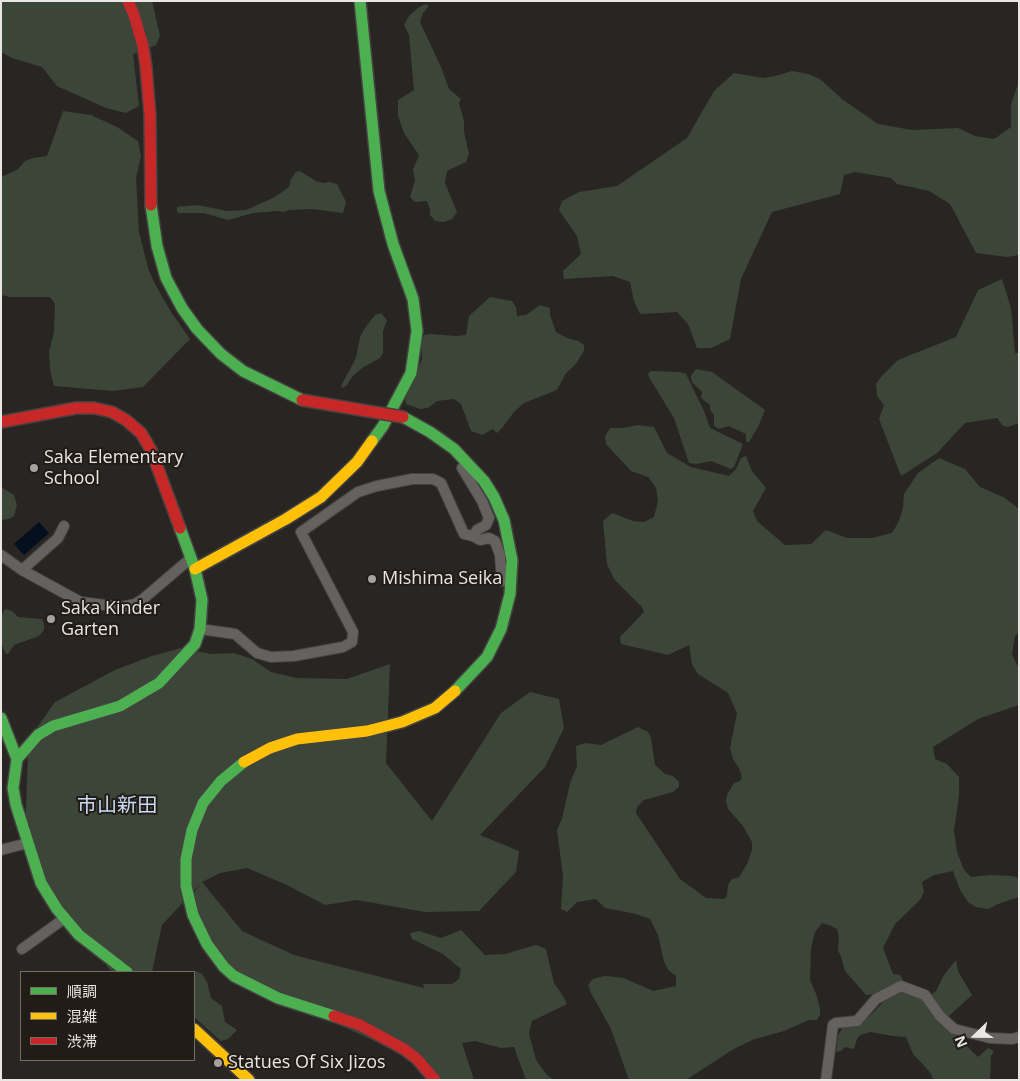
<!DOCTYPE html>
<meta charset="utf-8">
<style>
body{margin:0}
#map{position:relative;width:1020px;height:1081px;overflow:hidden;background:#282523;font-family:"Open Sans","Noto Sans JP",sans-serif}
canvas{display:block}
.frame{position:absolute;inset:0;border:2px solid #eae6e3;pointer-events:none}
.legend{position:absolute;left:20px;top:971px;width:175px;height:90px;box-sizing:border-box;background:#221c17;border:1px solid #726d69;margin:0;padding:6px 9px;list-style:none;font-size:15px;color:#eae6e3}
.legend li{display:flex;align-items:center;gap:10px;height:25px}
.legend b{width:25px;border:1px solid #726d69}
.north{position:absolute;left:950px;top:1011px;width:50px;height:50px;-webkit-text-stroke:4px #221c17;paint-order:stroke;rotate:248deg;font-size:14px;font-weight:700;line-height:20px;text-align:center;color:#eae6e3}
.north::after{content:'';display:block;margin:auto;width:18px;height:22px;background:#eae6e3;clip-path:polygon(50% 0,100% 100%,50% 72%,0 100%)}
</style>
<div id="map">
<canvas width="1020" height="1081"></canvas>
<div class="frame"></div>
<ul class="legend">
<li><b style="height:6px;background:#4caf50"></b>順調</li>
<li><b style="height:6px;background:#ffc107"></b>混雑</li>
<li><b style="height:6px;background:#c62828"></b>渋滞</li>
</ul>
<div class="north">N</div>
</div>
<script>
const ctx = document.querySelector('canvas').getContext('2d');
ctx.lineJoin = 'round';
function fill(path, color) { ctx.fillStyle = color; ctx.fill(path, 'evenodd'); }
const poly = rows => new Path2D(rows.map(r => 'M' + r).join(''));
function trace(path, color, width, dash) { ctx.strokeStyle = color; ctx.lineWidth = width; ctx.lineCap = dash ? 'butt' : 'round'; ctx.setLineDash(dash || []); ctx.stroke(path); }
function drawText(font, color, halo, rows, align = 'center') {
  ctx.font = font + ' "Open Sans","Noto Sans JP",sans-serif'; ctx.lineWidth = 4; ctx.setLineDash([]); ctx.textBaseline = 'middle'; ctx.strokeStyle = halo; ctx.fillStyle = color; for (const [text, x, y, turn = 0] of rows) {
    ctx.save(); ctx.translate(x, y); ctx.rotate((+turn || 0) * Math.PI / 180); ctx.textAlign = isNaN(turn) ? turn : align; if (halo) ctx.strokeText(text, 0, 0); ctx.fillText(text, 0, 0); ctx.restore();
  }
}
const green = poly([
 [1,1,152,1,160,36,156,45,133,54,139,106,126,113,106,108,57,86,42,67,12,58,1,52],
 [425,4,429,6,423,13,420,22,441,67,449,89,461,99,459,103,464,121,464,132,469,154,466,162,447,171,445,183,457,212,452,219,444,222,435,221,430,215,430,209,427,201,415,202,410,197,415,180,413,170,419,155,404,133,398,116,398,100,414,90,409,35,404,25,409,16,418,8],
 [792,71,808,74,820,79,842,99,878,124,912,130,958,128,975,136,994,139,1011,127,1011,104,1019,81,1019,255,1007,257,976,253,950,204,929,191,897,184,891,178,855,172,844,175,840,194,772,212,741,279,730,339,711,348,697,348,688,324,677,312,640,314,634,301,630,282,613,276,564,279,563,271,581,254,577,236,559,210,562,201,579,192,617,186,687,138,714,91,734,73,763,78,775,76],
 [63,111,91,115,117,127,138,141,141,156,136,178,139,232,148,268,155,284,171,312,190,339,143,387,113,391,54,386,50,370,49,352,54,332,55,304,50,297,10,297,1,295,1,177,17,170,25,161,33,158,47,156],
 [300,171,316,181,323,183,330,182,337,184,346,202,343,213,312,209,289,210,284,212,278,211,253,213,228,220,204,213,179,213,177,212,177,207,197,205,228,211,246,210,275,197,289,187,291,179,296,172],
 [1002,279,1011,308,1015,353,1019,353,1019,423,1008,427,1003,426,997,418,965,423,937,453,901,476,879,419,884,405,877,396,876,384,881,377,898,360,956,337,978,290],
 [490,297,512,301,516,307,517,316,526,315,540,305,550,308,550,315,556,332,567,338,578,341,584,345,584,351,575,365,566,373,557,390,524,403,514,412,502,428,497,433,493,429,482,435,471,431,461,404,454,399,437,401,428,408,420,409,406,404,405,399,408,388,422,360,421,343,424,335,430,334,456,336,466,335,469,316],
 [381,313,387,320,383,331,383,353,380,358,362,368,352,377,347,385,343,388,341,386,356,358,360,337,365,328,375,315],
 [696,369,712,372,765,410,758,427,749,442,746,442,746,434,729,426,719,429,714,426,714,415,710,410,710,405,701,398,702,392,692,382,691,376],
 [651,371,680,372,686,374,704,411,710,428,743,444,734,467,731,469,711,461,697,464,689,463,674,418,650,379,648,374],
 [638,425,654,427,667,453,691,467,729,476,736,469,741,458,746,456,752,471,766,488,753,511,757,521,785,545,811,544,826,530,847,538,872,538,892,533,899,521,903,508,904,494,918,473,939,458,965,469,980,487,1005,498,1019,509,1019,632,1015,636,1012,654,1019,669,1019,705,978,719,933,747,935,759,947,764,959,777,959,796,954,830,957,852,964,870,971,877,990,875,1012,876,1019,878,1019,897,998,904,988,909,976,907,969,903,960,890,953,871,934,875,927,879,922,882,924,892,920,900,895,924,883,948,893,974,900,975,904,982,881,993,866,995,845,971,841,957,838,950,839,938,837,929,829,925,822,923,815,932,811,949,810,980,816,994,820,1008,820,1015,817,1020,809,1020,784,1031,752,1040,732,1050,686,1080,629,1080,611,1029,591,993,588,985,593,979,605,976,624,978,653,991,676,986,676,976,669,971,664,962,658,935,650,919,636,914,605,908,596,899,577,902,567,912,561,909,563,876,557,830,562,819,570,783,577,766,576,746,586,743,601,745,638,727,648,732,651,738,655,765,665,774,673,776,679,782,679,787,673,792,644,800,637,807,636,813,680,879,706,898,724,899,727,896,728,885,732,879,739,877,747,864,752,850,752,842,743,826,728,809,726,801,727,795,734,783,740,781,742,777,739,768,733,759,730,748,737,713,728,693,698,674,692,664,689,645,668,655,621,644,620,637,644,612,642,607,614,579,607,564,603,521,612,513,633,521,644,522,654,517,658,501,656,488,648,477,631,471,606,444,605,436,610,428,623,428],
 [1,487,14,495,17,505,14,516,9,519,1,520],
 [5,609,12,611,18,617,42,619,44,625,44,630,39,636,14,645,8,654,6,654,1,643,1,616],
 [181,648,211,654,234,653,252,659,271,672,297,678,347,679,390,664,386,763,432,821,501,713,530,692,559,699,564,728,545,767,480,835,519,851,516,872,479,911,425,912,357,900,325,905,287,885,247,868,220,873,202,882,242,931,294,955,424,988,423,984,452,984,459,979,461,969,443,954,412,939,410,933,419,931,441,938,461,930,485,955,505,954,536,945,546,949,554,983,563,996,567,1004,532,1021,529,1034,536,1060,546,1074,554,1080,526,1080,514,1047,501,1048,475,1041,462,1043,474,1080,436,1080,428,1065,253,986,210,948,189,899,201,883,162,925,152,972,114,972,110,970,55,899,25,836,28,753,38,726,55,702,115,670,152,656],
 [956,960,958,971,972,995,949,1016,946,1026,978,1057,988,1048,994,1051,991,1056,990,1080,934,1080,929,1071,913,1054,906,1037,893,1036,870,1032,860,1035,857,1039,854,1049,845,1047,841,1051,836,1052,838,1035,843,1027,859,1025,872,1014,885,1000,900,991,922,997,932,994,936,991,944,975],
 [196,971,202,974,207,982,211,998,222,1006,225,1022,237,1030,228,1039,221,1041,194,1017,194,973]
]);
const water = poly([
 [39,522,49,533,24,555,14,544]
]);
const street = poly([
 [462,468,482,501,489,518,486,525,477,530,473,536],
 [1,555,22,570,75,599,81,602,121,607,135,604,143,599,191,558],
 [22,570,58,538,64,526],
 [200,629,235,634,257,653,271,657,294,656,343,647,352,642,353,632,301,532,358,492,377,486,412,479,433,479,441,483,464,534,473,536,480,540,489,538,495,541,500,555,502,581],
 [1,850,28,843],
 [22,949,65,918],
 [826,1080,833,1025,836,1023,857,1021,876,999,901,986,925,995,940,1016,954,1029,990,1038,1012,1039,1019,1037]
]);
const fast = poly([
 [360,1,379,191,393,244,413,299,417,331,411,373,383,426,372,441],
 [151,205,157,246,166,278,182,308,197,329,221,354,243,371,302,400],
 [403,417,430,432,454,449,484,481,494,497,504,520,512,560,510,594,501,629,487,657,455,691],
 [1,718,17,759,13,788,16,805,41,883,57,909,79,935,127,972],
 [17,759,38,735,53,726,120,706,159,683,195,644,200,629,202,600,195,569,180,528],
 [244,762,221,781,203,803,192,830,186,859,186,886,193,915,207,944,224,967,234,976,278,998,334,1016]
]);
const slow = poly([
 [195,569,286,519,321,497,357,462,372,441],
 [244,762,270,748,297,739,367,731,402,722,435,708,455,691],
 [194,1029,249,1080]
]);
const jam = poly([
 [128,1,134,15,143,46,146,67,150,115,151,205],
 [1,422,76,408,94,408,112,412,126,420,141,433,151,450,180,528],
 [334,1016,360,1025,404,1049,417,1059,435,1080]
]);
const jamBridge = poly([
 [302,400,403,417]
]);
const markers = [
 [34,468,5,"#a6a2a0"],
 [372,579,5,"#a6a2a0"],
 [51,619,5,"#a6a2a0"],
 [218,1063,5,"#a6a2a0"]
];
const poiNames = [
 ["Saka Elementary",44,458],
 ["School",44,479],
 ["Mishima Seika",382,579],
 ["Saka Kinder",61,609],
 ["Garten",61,630],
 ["Statues Of Six Jizos",228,1063]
];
const quarterNames = [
 ["市山新田",117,806]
];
fill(green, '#3b4639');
fill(water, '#04101e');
trace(street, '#444240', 12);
trace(fast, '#444240', 14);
trace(slow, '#444240', 14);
trace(jam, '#444240', 14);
trace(street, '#64615f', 10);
trace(fast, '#4caf50', 11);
trace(slow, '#ffc107', 11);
trace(jam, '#c62828', 11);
trace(jamBridge, '#444240', 14, []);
trace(jamBridge, '#c62828', 11);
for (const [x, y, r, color] of markers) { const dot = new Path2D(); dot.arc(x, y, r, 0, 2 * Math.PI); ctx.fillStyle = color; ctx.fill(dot); trace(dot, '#221c17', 2); }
drawText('18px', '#eae6e3', '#221c17', poiNames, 'left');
drawText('20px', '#cadcf5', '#221c17', quarterNames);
</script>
